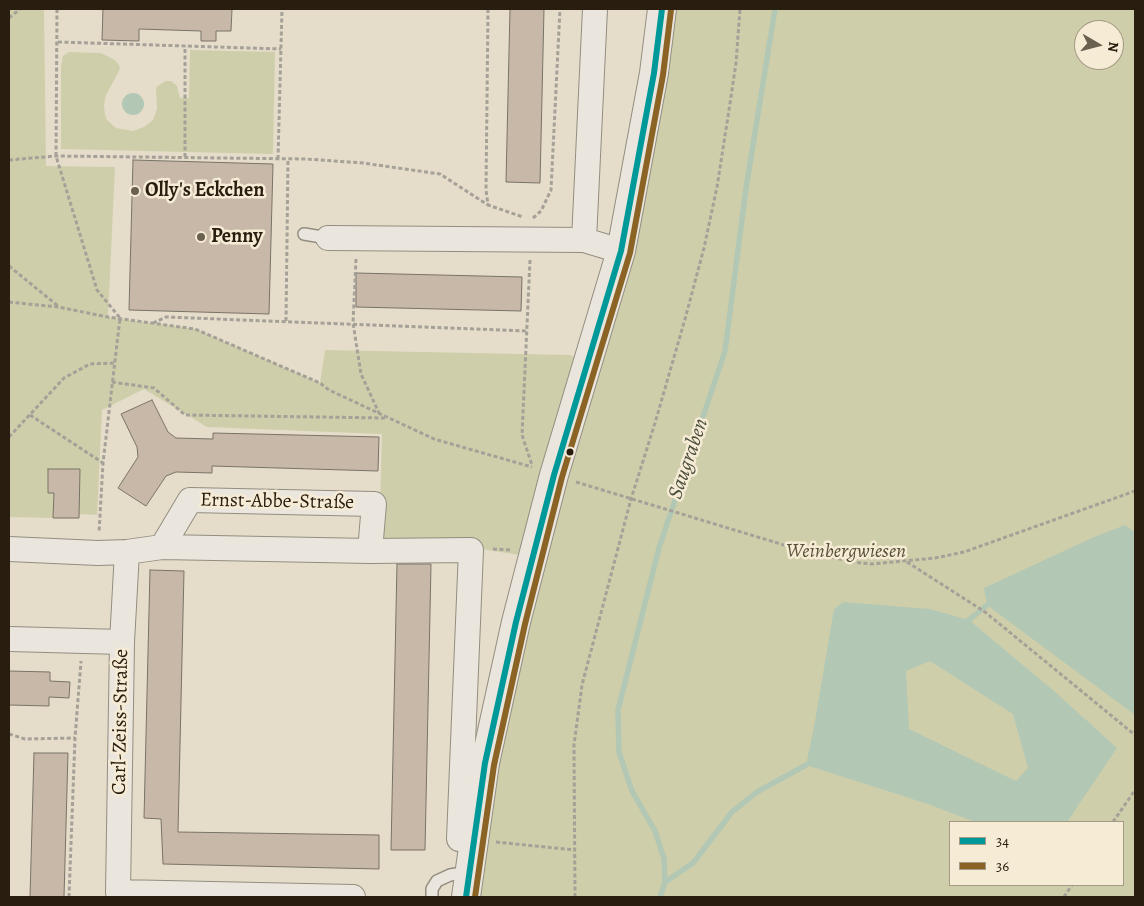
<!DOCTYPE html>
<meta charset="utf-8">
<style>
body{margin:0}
#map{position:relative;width:1144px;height:906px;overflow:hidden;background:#e5ddca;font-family:Alegreya,serif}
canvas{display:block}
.frame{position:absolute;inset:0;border:10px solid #281d0e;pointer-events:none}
.legend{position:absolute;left:949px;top:821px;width:175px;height:65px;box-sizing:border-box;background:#f6ecd5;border:1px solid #a49985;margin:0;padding:6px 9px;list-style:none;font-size:15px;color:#281d0e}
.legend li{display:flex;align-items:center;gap:10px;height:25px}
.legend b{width:25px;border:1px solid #a49985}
.north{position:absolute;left:1074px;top:20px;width:50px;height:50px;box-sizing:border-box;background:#f6ecd5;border:1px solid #a49985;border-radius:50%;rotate:98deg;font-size:14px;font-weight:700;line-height:20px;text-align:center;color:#281d0e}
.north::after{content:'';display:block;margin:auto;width:18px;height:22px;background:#6a6050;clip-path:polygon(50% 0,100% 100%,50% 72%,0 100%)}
</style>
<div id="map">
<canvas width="1144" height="906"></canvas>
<div class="frame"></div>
<ul class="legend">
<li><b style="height:6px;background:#099"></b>34</li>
<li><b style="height:6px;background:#8b6425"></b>36</li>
</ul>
<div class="north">N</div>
</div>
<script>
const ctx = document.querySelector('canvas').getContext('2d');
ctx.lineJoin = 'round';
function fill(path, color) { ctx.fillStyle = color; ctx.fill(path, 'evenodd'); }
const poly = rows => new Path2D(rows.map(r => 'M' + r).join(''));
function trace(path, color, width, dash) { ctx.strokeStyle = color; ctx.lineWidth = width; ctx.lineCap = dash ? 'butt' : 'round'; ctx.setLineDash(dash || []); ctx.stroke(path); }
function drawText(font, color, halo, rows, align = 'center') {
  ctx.font = font + ' Alegreya,serif'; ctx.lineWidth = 5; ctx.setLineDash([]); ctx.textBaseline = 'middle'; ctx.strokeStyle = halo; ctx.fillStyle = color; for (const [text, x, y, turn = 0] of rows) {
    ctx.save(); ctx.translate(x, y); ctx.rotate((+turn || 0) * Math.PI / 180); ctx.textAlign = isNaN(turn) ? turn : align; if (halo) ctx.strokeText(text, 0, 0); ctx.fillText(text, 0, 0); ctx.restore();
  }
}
const green = poly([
 [9,9,44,9,46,166,115,167,108,317,195,329,320,383,325,350,570,355,585,362,533,557,474,548,379,546,382,434,207,427,144,389,102,410,97,515,79,514,80,469,49,469,49,493,54,493,53,518,9,517],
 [673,9,1135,9,1135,897,476,897,491,788],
 [1084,30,1114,30,1114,60,1084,60],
 [950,822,1123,822,1123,885,950,885],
 [190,50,275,52,273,154,61,149,61,67,63,56,69,52,101,53,115,60,120,67,119,71,106,95,104,105,105,115,107,120,116,128,133,131,144,127,153,120,157,109,156,88,159,85,166,81,171,81,177,86,180,98,189,98]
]);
const water = poly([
 '122 104a11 11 0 1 1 22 0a11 11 0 1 1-22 0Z',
 [1125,525,1135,532,1135,715,987,605,984,588,1094,537],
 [843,602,930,609,969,620,1054,691,1117,748,1067,822,975,822,928,804,806,765,814,727,834,609],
 [930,661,1013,714,1028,768,1016,781,909,729,906,671]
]);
const stream = poly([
 [969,620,987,605],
 [665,882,693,863,732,812,757,792,806,765],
 [660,897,665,882,664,859,655,831,632,791,619,752,618,710,659,548,725,351,746,188,775,9]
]);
const building = poly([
 [103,9,232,9,231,31,216,31,216,41,201,41,201,31,139,29,139,41,102,40,103,9],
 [510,9,544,9,540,183,506,182,510,9],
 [133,160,273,164,269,314,129,310,133,160],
 [356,273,522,277,521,311,356,307,356,273],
 [152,400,168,432,176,438,213,439,213,433,379,437,378,471,212,466,212,473,176,472,166,476,146,506,118,488,138,457,137,447,121,414,152,400],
 [48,469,80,469,79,518,53,518,54,493,48,493,48,469],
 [397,564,431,564,425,850,391,850,397,564],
 [150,570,184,571,178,832,379,835,379,869,163,864,161,819,144,818,150,570],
 [9,671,50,672,50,681,70,682,69,698,49,697,49,706,9,705,9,671],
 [34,753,68,753,64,897,30,897,34,753]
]);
const path = poly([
 [57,9,56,156,97,290,120,318,103,463,99,533],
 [488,9,486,190,488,205,523,217],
 [9,18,20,9],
 [58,42,281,49],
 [185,157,185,46],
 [278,159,282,9],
 [9,160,56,156,306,159,363,163,440,174,488,205],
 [533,218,541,211,551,190,560,9],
 [356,259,353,323,361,374,379,413],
 [530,260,522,435,532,465],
 [9,266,58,306],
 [9,302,58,307,108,317,195,329,320,383,329,390,434,439,532,467],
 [286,321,288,159],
 [153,323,166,317,526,331],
 [112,382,154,388,185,415,385,418],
 [30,415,103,463],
 [9,437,64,378,90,364,114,363],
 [576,482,794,548,852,562,872,564,935,558,964,552,1135,491],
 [493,549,511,550],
 [907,562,985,612,1135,735],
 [9,734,25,739,75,738],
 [1113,822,1135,790],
 [496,842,575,850],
 [69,897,75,738,81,661],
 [575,897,574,745,582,685,631,499,655,423,685,319,704,248,717,187,729,110,736,63,740,9],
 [1064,897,1072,885]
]);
const service = poly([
 [304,234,328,238],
 [432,897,432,889,437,881,450,875,469,872]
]);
const minor = poly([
 [328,238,584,240,621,251],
 [584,240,595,9],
 [9,549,98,553,127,552,162,547,370,551,374,504,190,500,162,547],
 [370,551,471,550,459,839,475,840],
 [9,639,122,642],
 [118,892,353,897],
 [119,897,118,892,122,642,127,552]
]);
const tertiary = poly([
 [466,897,485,763,516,622,554,475,621,251,654,73,662,9]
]);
const bus1 = poly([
 [466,897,485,763,516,622,554,475,621,251,654,73,662,9]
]);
const bus2 = poly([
 [475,897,494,765,525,624,562,477,630,253,663,75,671,10]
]);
const markers = [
 [135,191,5,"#6a6050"],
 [201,237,5,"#6a6050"],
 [570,452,4.5,"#281d0e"]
];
const poiNames = [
 ["Olly's Eckchen",145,191],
 ["Penny",211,237]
];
const streetNames = [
 ["Ernst-Abbe-Straße",277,502,1],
 ["Carl-Zeiss-Straße",121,722,-89]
];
const parkNames = [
 ["Weinbergwiesen",846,552]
];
const waterNames = [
 ["Saugraben",689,459,-71]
];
fill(green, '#cfceaa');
fill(water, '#b2c8b5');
trace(stream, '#b2c8b5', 5.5);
fill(building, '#c8b8a8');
trace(building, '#797367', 1);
trace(service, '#938d80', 14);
trace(minor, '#938d80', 26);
trace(tertiary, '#938d80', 30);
trace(path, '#a5a198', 3, [4, 2.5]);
trace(service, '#eae6dd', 11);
trace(minor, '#eae6dd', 24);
trace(tertiary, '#eae6dd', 28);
trace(bus1, '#099', 6);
trace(bus2, '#8b6425', 6);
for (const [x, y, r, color] of markers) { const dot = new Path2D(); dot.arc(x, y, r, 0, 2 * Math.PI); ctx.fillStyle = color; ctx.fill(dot); trace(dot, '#f6ecd5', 2); }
drawText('bold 20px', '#281d0e', '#f6ecd5', poiNames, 'left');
drawText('20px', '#281d0e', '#f6ecd5', streetNames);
drawText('italic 20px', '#554f35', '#f6ecd5', parkNames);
drawText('italic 21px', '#4b4e3d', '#f6ecd5', waterNames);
</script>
